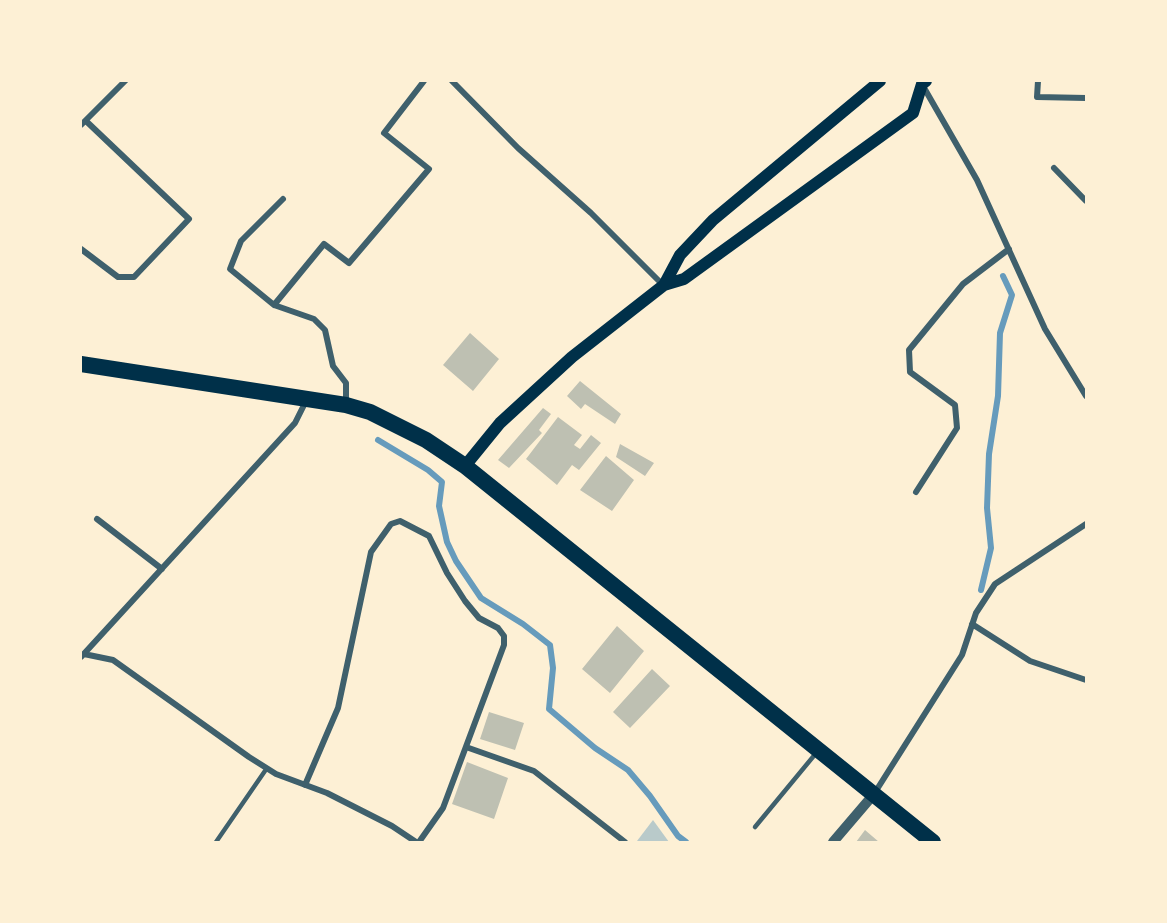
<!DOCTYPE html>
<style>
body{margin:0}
#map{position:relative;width:1167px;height:923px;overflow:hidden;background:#fdf0d5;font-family:"Exo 2",sans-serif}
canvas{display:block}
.frame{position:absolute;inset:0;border:82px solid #fdf0d5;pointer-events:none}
</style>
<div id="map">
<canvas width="1167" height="923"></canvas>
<div class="frame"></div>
</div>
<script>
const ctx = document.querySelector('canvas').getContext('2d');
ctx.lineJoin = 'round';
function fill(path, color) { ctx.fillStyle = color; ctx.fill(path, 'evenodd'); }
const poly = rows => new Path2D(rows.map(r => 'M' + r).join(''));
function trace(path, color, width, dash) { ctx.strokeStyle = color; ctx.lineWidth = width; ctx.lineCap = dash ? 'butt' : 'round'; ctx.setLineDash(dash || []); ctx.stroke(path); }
const green = poly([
 [653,820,669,842,637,841]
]);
const stream = poly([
 [378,440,428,470,442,482,439,506,447,542,456,561,481,598,523,624,550,645,553,668,549,709,595,748,628,770,650,796,678,836,686,842],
 [981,590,991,548,987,508,989,454,998,396,1000,333,1012,295,1003,276]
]);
const building = poly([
 [470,333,499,359,473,391,443,365],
 [580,381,621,414,615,424,585,404,581,409,567,396],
 [543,408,551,414,539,430,542,433,509,468,498,460],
 [558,417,582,435,574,445,580,449,591,435,601,443,579,470,572,465,557,485,526,459],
 [620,444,654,463,645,476,616,457],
 [606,456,634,480,612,511,580,490],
 [617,626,644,651,610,693,582,669],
 [652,669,670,686,630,728,613,712],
 [489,712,524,723,515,750,480,739],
 [467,762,508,778,494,819,452,804],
 [865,830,879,842,856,842]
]);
const service = poly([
 [755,827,817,752],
 [216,842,267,768]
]);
const minor = poly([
 [452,81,518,148,591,213,663,285],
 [1038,81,1037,97,1086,98],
 [923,86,977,180,1045,329,1086,396],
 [81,125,125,81],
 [1054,168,1086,201],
 [283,199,241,241,230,269,274,305,314,319,325,330,333,366,346,383,346,404],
 [81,249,118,277,134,277,189,219,86,121],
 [274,305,324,244,349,263,429,169,384,133,424,81],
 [916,492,957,428,955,405,910,372,909,350,963,284,1009,249],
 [97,519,162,569],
 [972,624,1030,661,1086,680],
 [84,654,113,660,249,757,276,774,327,793,392,826,416,842],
 [81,657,295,423,306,401],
 [466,747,534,771,625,842],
 [305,785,338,708,371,552,391,524,400,521,429,536,447,573,465,601,479,618,498,628,504,636,504,645,443,808,419,842],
 [874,794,962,655,976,613,995,584,1086,524]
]);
const tertiary = poly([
 [833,842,874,794]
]);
const secondary = poly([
 [664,285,680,255,713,220,880,81],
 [465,466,500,423,572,357,664,285,684,279,913,113,922,84,926,81]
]);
const trunk = poly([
 [81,364,346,405,370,412,426,440,465,466,933,842]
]);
fill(green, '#b9caca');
trace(stream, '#669bbc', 6);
fill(building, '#bec0b2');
trace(service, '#3f606c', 4.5);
trace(minor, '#3f606c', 6);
trace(tertiary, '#3f606c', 10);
trace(secondary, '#003049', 12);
trace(trunk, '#003049', 16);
</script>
